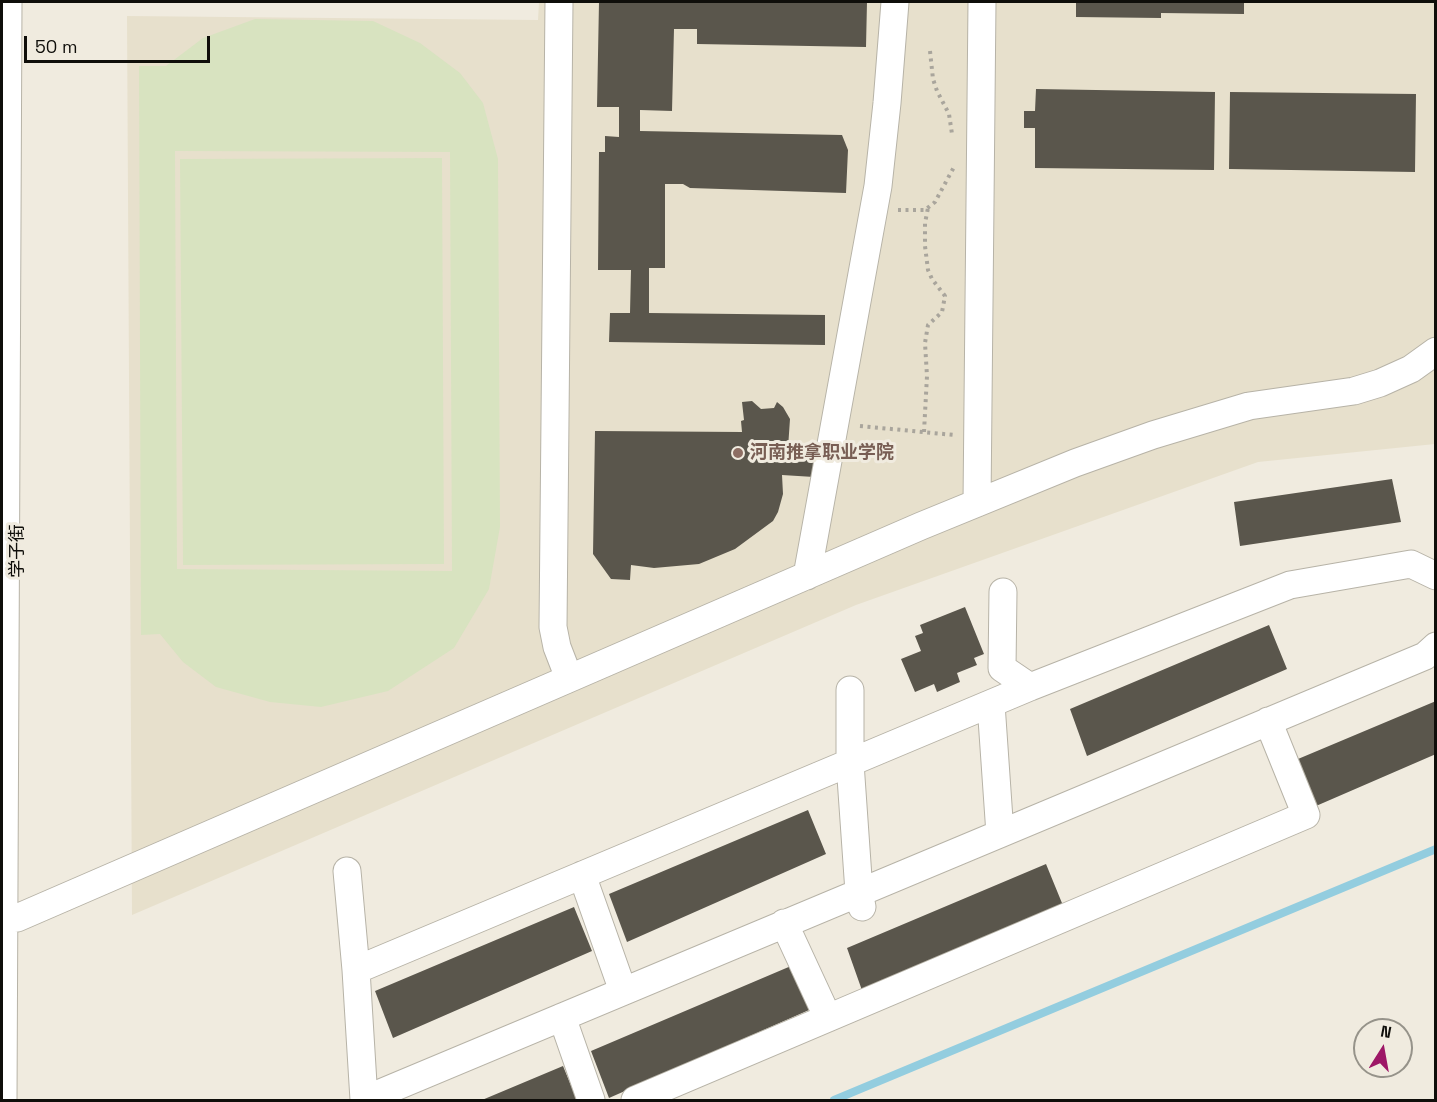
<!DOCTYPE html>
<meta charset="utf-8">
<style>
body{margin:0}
#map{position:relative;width:1437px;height:1102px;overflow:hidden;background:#f0ebdf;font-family:"Space Grotesk",sans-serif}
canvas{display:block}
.frame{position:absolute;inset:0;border:3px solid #0f0e0a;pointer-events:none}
.north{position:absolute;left:1353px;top:1018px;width:60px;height:60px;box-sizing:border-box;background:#f0ebdf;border:2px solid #96938a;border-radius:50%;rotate:11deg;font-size:16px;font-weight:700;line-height:24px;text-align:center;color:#0f0e0a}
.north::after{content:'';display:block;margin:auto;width:21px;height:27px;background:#9d1767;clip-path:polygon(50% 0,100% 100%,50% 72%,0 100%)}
.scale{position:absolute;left:24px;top:36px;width:186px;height:27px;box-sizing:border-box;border:3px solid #0f0e0a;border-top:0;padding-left:8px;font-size:18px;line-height:21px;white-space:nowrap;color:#0f0e0a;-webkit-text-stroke:4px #f0ebdf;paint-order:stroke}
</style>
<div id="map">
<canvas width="1437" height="1102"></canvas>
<div class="frame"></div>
<div class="north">N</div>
<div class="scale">50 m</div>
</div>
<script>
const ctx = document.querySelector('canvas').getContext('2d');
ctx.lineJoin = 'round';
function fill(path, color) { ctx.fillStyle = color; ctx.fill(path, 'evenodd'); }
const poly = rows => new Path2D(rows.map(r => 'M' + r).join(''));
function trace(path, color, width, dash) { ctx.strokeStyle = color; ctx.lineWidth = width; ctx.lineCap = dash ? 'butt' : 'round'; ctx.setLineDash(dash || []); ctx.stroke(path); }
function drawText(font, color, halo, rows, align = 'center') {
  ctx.font = font + ' "Space Grotesk","Noto Sans SC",sans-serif'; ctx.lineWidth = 6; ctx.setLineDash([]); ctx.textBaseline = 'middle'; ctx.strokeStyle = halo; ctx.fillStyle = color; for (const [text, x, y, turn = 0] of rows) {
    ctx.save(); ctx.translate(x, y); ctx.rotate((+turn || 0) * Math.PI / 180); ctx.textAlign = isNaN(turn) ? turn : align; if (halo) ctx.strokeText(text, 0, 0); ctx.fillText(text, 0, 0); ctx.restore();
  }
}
const built = poly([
 [539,2,1435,2,1435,444,1258,462,856,605,132,915,127,16,538,20]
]);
const green = poly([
 [255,19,373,21,420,43,460,73,483,103,498,159,500,527,489,589,454,648,388,691,321,707,270,702,216,687,183,662,160,634,141,635,139,66,166,66,203,38],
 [175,151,450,152,452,571,177,569],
 [442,158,444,564,183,565,180,159]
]);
const stream = poly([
 [834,1100,1436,849]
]);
const building = poly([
 [599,2,867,2,866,47,697,44,697,29,674,29,672,111,640,110,640,131,842,135,848,150,846,193,690,188,683,184,665,184,665,268,649,268,649,313,825,315,825,345,609,342,610,313,630,313,631,270,598,270,599,152,605,152,605,136,619,137,619,107,597,107],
 [1076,2,1244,2,1244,14,1161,13,1161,18,1076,17],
 [1036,89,1215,92,1214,170,1035,168,1035,128,1024,128,1024,111,1035,111],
 [1230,92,1416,94,1415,172,1229,169],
 [752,401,761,409,774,408,777,402,783,407,790,419,788,448,774,445,768,440,768,451,771,456,818,461,814,477,782,475,783,494,778,512,773,521,735,549,699,564,654,568,631,565,630,580,611,579,593,554,595,431,742,432,741,421,744,420,742,402],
 [1392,479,1401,522,1240,546,1234,502],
 [965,607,984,654,974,658,977,665,957,673,960,682,937,692,934,684,915,692,901,659,921,651,915,636,923,633,920,625],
 [1269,625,1287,669,1087,756,1070,709],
 [1436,701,1436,754,1316,806,1298,759],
 [808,810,826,854,627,942,609,894],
 [1046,864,1064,908,864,996,847,948],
 [574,907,592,951,393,1038,375,991],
 [791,966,809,1010,609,1098,591,1051],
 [563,1066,577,1100,482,1100]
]);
const path = poly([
 [930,51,933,79,937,91,949,114,952,134],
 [898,210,925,210,935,202,954,167],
 [860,426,954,435],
 [924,432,927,376,925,343,928,325,942,312,945,296,932,279,928,270,925,246,925,223,928,208]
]);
const minor = poly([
 [559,2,553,627,557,647,569,678],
 [977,503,982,2],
 [807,576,878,186,887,103,895,2],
 [1003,592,1002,668,1030,687,1290,585,1411,564,1436,576],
 [850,690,850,763,859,892,862,907],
 [991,704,1000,834],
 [347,871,356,970,1030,687],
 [582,875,623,991],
 [4,919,17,918,921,526,1075,463,1153,435,1249,406,1354,391,1380,383,1411,369,1436,351],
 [784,923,828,1018],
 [356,970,364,1100],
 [562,1017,591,1100],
 [3,1100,8,2],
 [364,1100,1425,656,1436,646],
 [635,1100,1306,815,1268,721]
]);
const markers = [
 [738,453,6,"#8d6e63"]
];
const educationNames = [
 ["河南推拿职业学院",750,453]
];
const streetNames = [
 ["学子街",18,551,-90]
];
fill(built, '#e7e0cc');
fill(green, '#d8e3c0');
trace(stream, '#93cddf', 8);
fill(building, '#5a564c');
trace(minor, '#b7b3a7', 29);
trace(path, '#a9a59c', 4, [3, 4.5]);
trace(minor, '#fff', 27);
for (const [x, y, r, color] of markers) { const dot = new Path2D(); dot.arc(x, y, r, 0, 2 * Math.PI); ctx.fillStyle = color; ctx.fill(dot); trace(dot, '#f0ebdf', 2); }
drawText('bold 18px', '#785e54', '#f0ebdf', educationNames, 'left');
drawText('18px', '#0f0e0a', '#f0ebdf', streetNames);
</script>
